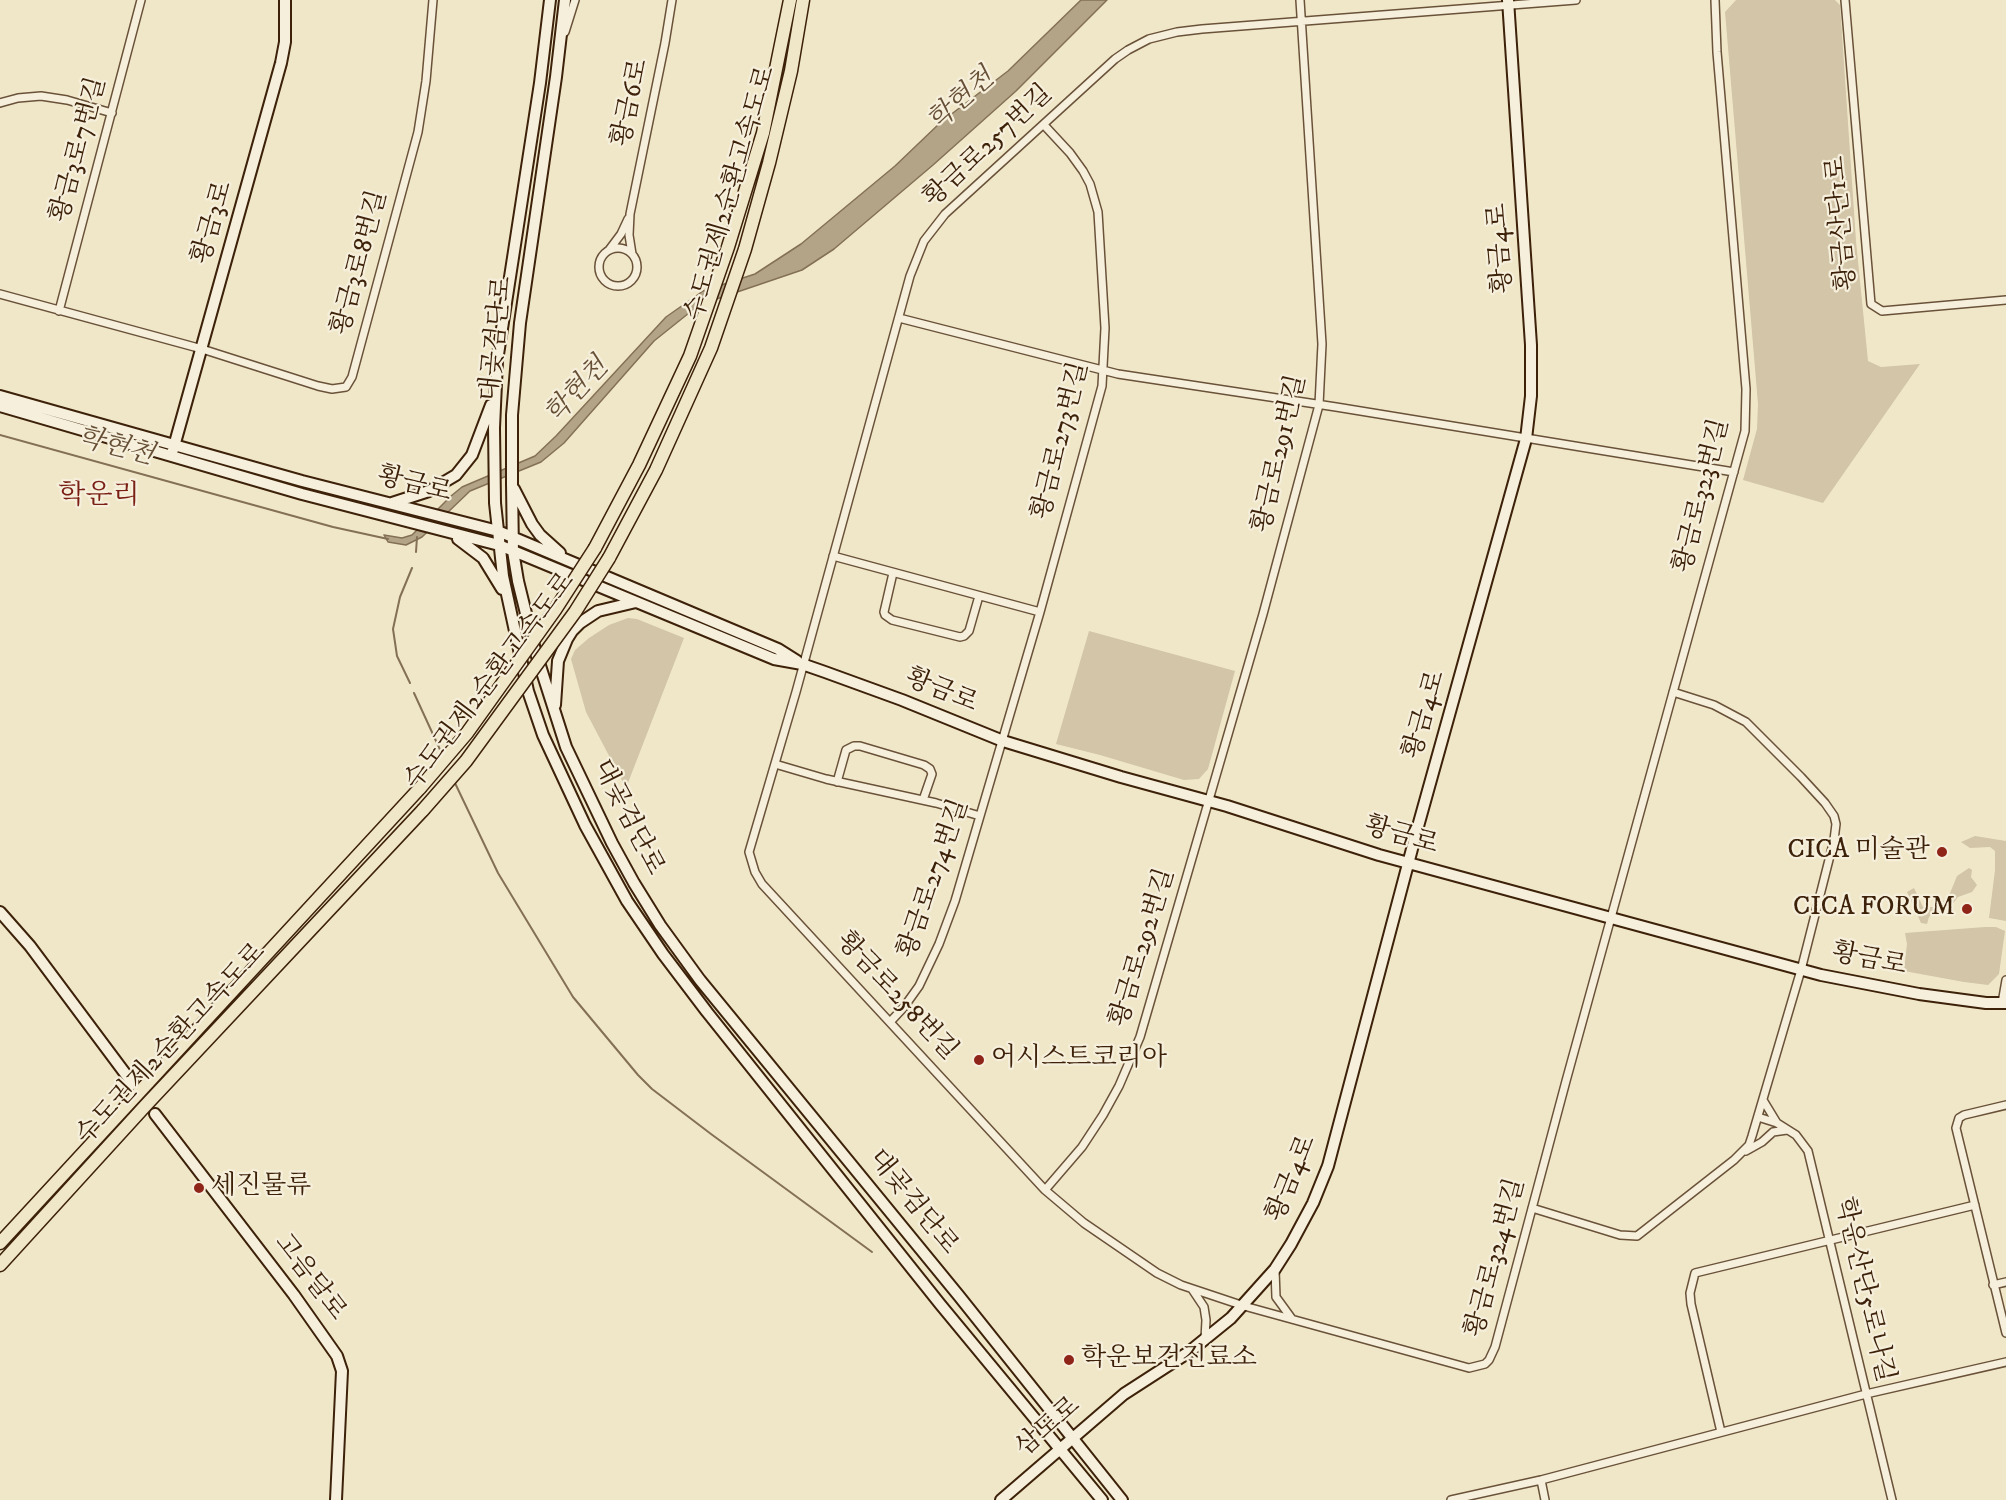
<!DOCTYPE html>
<meta charset="utf-8">
<style>
body{margin:0}
canvas{display:block;background:#f0e7c9}
</style>
<canvas width="2006" height="1500"></canvas>
<script>
const ctx = document.querySelector('canvas').getContext('2d');
ctx.lineJoin = 'round';
function fill(path, color) { ctx.fillStyle = color; ctx.fill(path, 'evenodd'); }
const poly = rows => new Path2D(rows.map(r => 'M' + r).join(''));
function trace(path, color, width, dash) { ctx.strokeStyle = color; ctx.lineWidth = width; ctx.lineCap = dash ? 'butt' : 'round'; ctx.setLineDash(dash || []); ctx.stroke(path); }
function drawText(font, color, halo, rows, align = 'center') {
  ctx.font = font + ' "IM FELL DW Pica","Noto Serif KR",serif'; ctx.lineWidth = 4.5; ctx.setLineDash([]); ctx.textBaseline = 'middle'; ctx.strokeStyle = halo; ctx.fillStyle = color; for (const [text, x, y, turn = 0] of rows) {
    ctx.save(); ctx.translate(x, y); ctx.rotate((+turn || 0) * Math.PI / 180); ctx.textAlign = isNaN(turn) ? turn : align; if (halo) ctx.strokeText(text, 0, 0); ctx.fillText(text, 0, 0); ctx.restore();
  }
}
const green = poly([
 [1736,0,1835,0,1840,5,1856,241,1868,361,1881,367,1920,364,1823,503,1743,480,1757,429,1758,404,1725,12],
 [628,618,637,619,684,638,626,788,586,712,571,659,575,650,589,638,609,625],
 [1089,631,1235,671,1208,769,1199,779,1184,780,1100,755,1056,744],
 [1975,836,2006,841,2006,921,1989,918,1995,870,1995,851,1990,847,1970,848,1961,842],
 [1969,868,1972,870,1971,877,1977,885,1972,892,1958,897,1951,906,1945,910,1933,913,1929,917,1927,924,1921,923,1907,892,1914,888,1923,907,1933,907,1948,898,1957,876],
 [1985,927,1996,927,2005,931,1999,974,1988,985,1964,982,1904,971,1907,944,1905,933]
]);
const water = poly([
 [1081,0,1107,0,1016,91,933,165,834,249,802,270,699,305,654,341,564,443,541,462,470,491,422,537,406,545,388,542,384,535,402,538,412,535,451,496,462,487,535,456,556,436,666,317,703,291,755,274,801,244,895,166,941,122,1008,71,1081,0]
]);
const stream = poly([
 [0,435,333,527,388,539],
 [416,552,417,537],
 [410,683,397,656,393,629,400,597,412,568],
 [414,693,442,754],
 [454,781,498,873,573,997,638,1075,652,1089,711,1134,872,1252]
]);
const street = poly([
 [1576,0,1202,29,1177,32,1149,39,1128,50,1115,59,945,214,924,241,910,276,796,692,749,852,755,872,762,884,1045,1190,1084,1223,1157,1273,1181,1285,1244,1306,1469,1368,1485,1364,1489,1360,1495,1347,1566,1081,1745,431,1746,389,1717,52,1715,0],
 [1845,0,1871,304,1882,311,2006,300],
 [565,32,575,0],
 [0,103,18,98,41,96,67,100,112,113],
 '599 267a19 19 0 1 1 38 0a19 19 0 1 1-38 0Z',
 [609,250,621,234,628,219],
 [632,254,629,235,630,214,665,43,672,0],
 [0,294,202,349,318,386,332,389,346,387,352,377,418,132,426,81,433,0],
 [59,311,141,0],
 [899,318,1118,374,1336,407,1734,472],
 [833,556,1040,612],
 [893,573,884,612,885,615,892,620,960,637,964,636,969,631,979,596],
 [775,764,826,779,936,803,980,816],
 [837,782,846,750,854,746,860,746,924,765,930,769,932,774,923,800],
 [2002,1003,2006,980],
 [890,1022,904,1007,919,986,939,944,955,901,1040,612,1102,386,1105,328,1098,212,1090,184,1083,171,1070,153,1044,125],
 [1763,1100,1777,1123],
 [2006,1105,1964,1115,1959,1118,1956,1128,2006,1333],
 [1758,1117,1777,1123,1796,1135,1808,1151,1892,1500],
 [1746,1151,1762,1142,1773,1132,1787,1130],
 [1045,1190,1082,1147,1103,1115,1119,1086,1140,1037,1263,614,1319,405,1322,344,1300,0],
 [1532,1208,1620,1235,1637,1236,1734,1160,1749,1145,1752,1136,1801,970,1834,840,1836,824,1834,816,1825,803,1801,777,1746,722,1714,705,1673,692],
 [1275,1270,1276,1297,1292,1319],
 [1993,1285,2006,1282],
 [1192,1289,1204,1307,1206,1320,1205,1339],
 [1721,1432,1691,1304,1690,1293,1695,1273,1975,1205],
 [1541,1480,1545,1500],
 [1451,1500,1541,1480,1866,1394,2006,1362]
]);
const secondary = poly([
 [550,0,540,83,497,361,494,428,495,503,503,576,528,691,543,735,585,825,627,901,663,954,707,1012,940,1304,1102,1500],
 [565,0,556,77,520,323,512,415,512,484,513,551,518,581,535,650,566,747,612,843,634,883,660,925,700,980,959,1296,1122,1500],
 [0,396,302,481,498,531,778,649,797,661],
 [0,406,302,494,499,545,774,659,802,664,825,672,902,700,1003,741,1121,777,1227,806,1379,855,1821,975,1919,994,1986,1003,2006,1003],
 [173,450,281,63,285,42,285,0],
 [514,489,532,524,540,535,560,553],
 [392,503,429,491,456,475,472,455,491,405],
 [458,539,483,558,502,589],
 [555,705,558,661,567,639,572,631,580,623,598,611,636,602],
 [0,912,30,946,133,1084],
 [155,1114,294,1295,337,1356,342,1371,336,1500],
 [1001,1500,1124,1394,1189,1352,1231,1318,1275,1269,1291,1244,1313,1203,1328,1166,1417,830,1526,439,1531,396,1531,345,1508,0]
]);
const highway = poly([
 [595,548,639,465,690,356,728,247,763,133,790,0],
 [609,558,656,470,711,348,745,249,769,163,791,71,803,0],
 [0,1243,420,788],
 [0,1265,146,1105,423,810]
]);
const highwayBridge = poly([
 [420,788,467,733,555,610,595,548],
 [423,810,466,761,575,612,609,558]
]);
const markers = [
 [1942,852,6,"#8f2418"],
 [1967,909,6,"#8f2418"],
 [979,1060,6,"#8f2418"],
 [199,1188,6,"#8f2418"],
 [1069,1360,6,"#8f2418"]
];
const streetNames = [
 ["황금6로",632,103,-78],
 ["황금로257번길",989,147,-43],
 ["황금3로7번길",80,150,-75],
 ["수도권제2순환고속도로",732,194,-74],
 ["황금3로",214,223,-74],
 ["황금산단1로",1843,223,-95],
 ["황금4로",1502,248,-94],
 ["황금3로8번길",361,263,-75],
 ["대곶검단로",498,339,-84],
 ["황금로273번길",1062,441,-76],
 ["황금로291번길",1281,454,-77],
 ["황금로",414,486,14],
 ["황금로323번길",1703,496,-76],
 ["수도권제2순환고속도로",491,682,-53],
 ["황금로",941,692,22],
 ["황금4로",1426,715,-74],
 ["대곶검단로",627,818,63],
 ["황금로",1401,837,16],
 ["황금로274번길",935,879,-71],
 ["황금로292번길",1144,948,-73],
 ["황금로",1869,961,11],
 ["황금로258번길",896,997,47],
 ["수도권제2순환고속도로",172,1045,-47],
 ["황금4로",1293,1179,-68],
 ["대곶검단로",912,1203,51],
 ["황금로324번길",1497,1258,-75],
 ["고음달로",309,1278,53],
 ["학운산단5로나길",1863,1290,77],
 ["삼도로",1049,1428,-41]
];
const poiNames = [
 ["CICA 미술관",1930,852,"right"],
 ["CICA FORUM",1955,909,"right"],
 ["어시스트코리아",991,1060],
 ["세진물류",211,1188],
 ["학운보건진료소",1081,1360]
];
const waterNames = [
 ["학현천",962,101,-41],
 ["학현천",578,392,-47],
 ["학현천",115,448,15]
];
const quarterNames = [
 ["학운리",99,497]
];
fill(green, '#d2c5a8');
fill(water, '#b3a488');
trace(water, '#847055', 1.5);
trace(stream, '#847055', 2);
trace(street, '#6a5239', 10);
trace(secondary, '#3d2109', 14);
trace(highway, '#3d2109', 15);
trace(street, '#f5efdc', 7);
trace(secondary, '#f5efdc', 10);
trace(highway, '#f0e7c9', 12);
trace(highwayBridge, '#3d2109', 15, []);
trace(highwayBridge, '#f0e7c9', 12);
for (const [x, y, r, color] of markers) { const dot = new Path2D(); dot.arc(x, y, r, 0, 2 * Math.PI); ctx.fillStyle = color; ctx.fill(dot); trace(dot, '#f5efdc', 2); }
drawText('26px', '#3d2109', '#f5efdc', streetNames);
drawText('26px', '#3d2109', '#f5efdc', poiNames, 'left');
drawText('italic 27px', '#664f35', '#f5efdc', waterNames);
drawText('28px', '#7a1f14', '#f5efdc', quarterNames);
</script>
